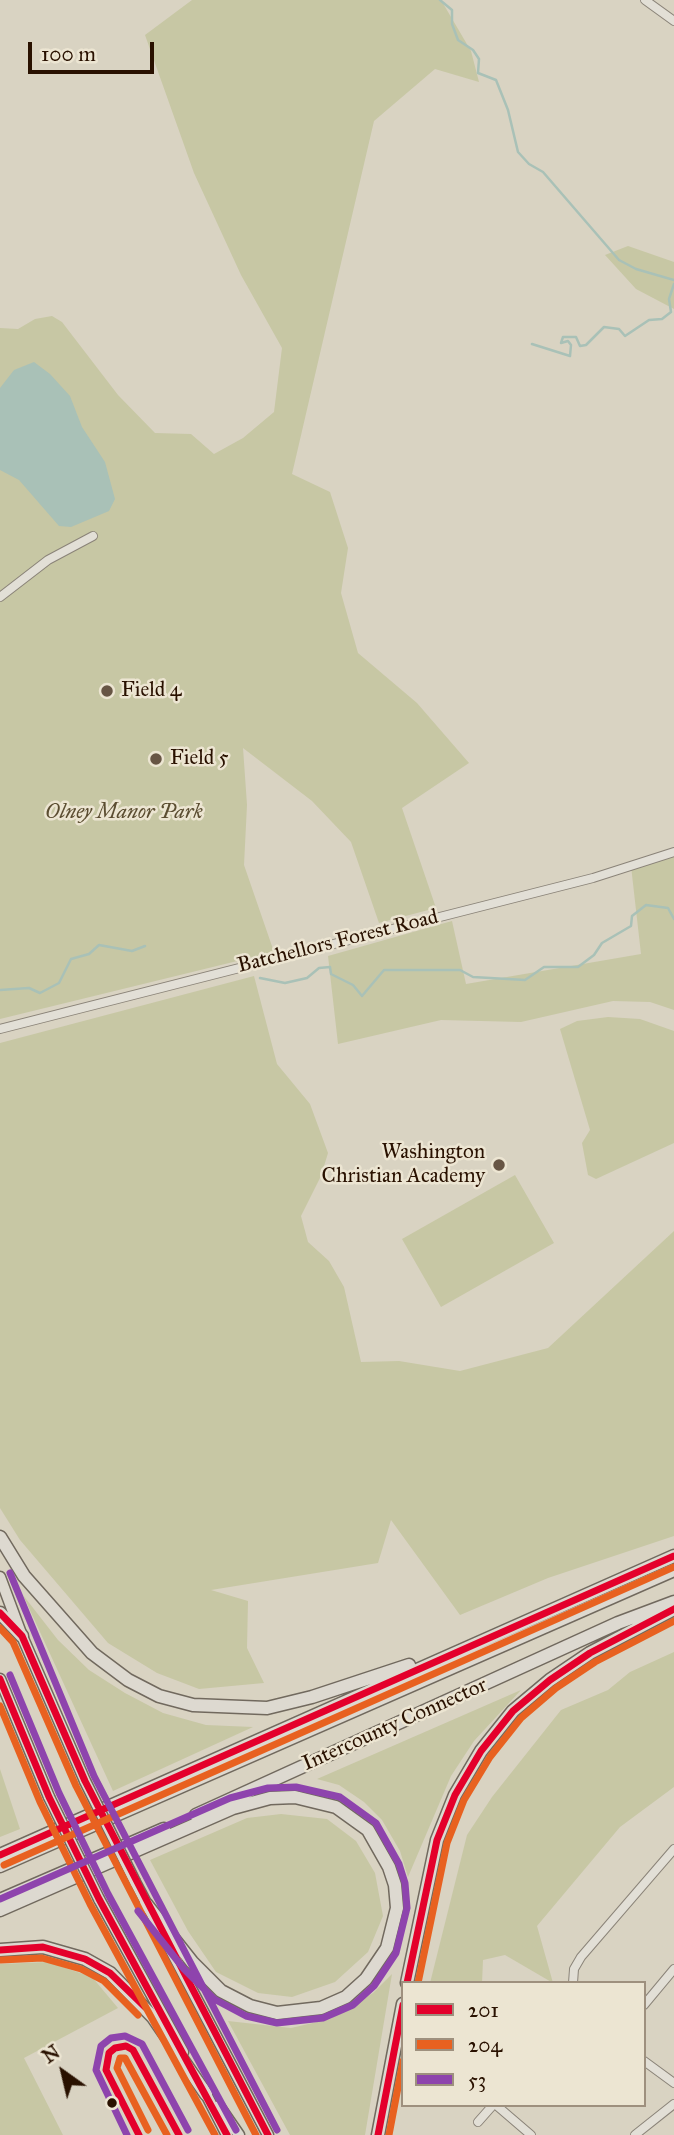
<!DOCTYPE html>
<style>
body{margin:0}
#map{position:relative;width:674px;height:2135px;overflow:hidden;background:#d9d3c2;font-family:"IM FELL Great Primer",serif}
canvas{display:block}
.legend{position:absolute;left:401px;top:1981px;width:245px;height:126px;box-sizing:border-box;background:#ece5d2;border:2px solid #9e907e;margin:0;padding:9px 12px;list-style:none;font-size:21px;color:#291100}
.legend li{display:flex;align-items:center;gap:14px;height:35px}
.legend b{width:35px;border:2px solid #9e907e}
.north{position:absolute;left:28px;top:2037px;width:70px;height:70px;-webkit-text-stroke:5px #ece5d2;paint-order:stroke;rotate:326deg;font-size:19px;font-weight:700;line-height:28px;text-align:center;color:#291100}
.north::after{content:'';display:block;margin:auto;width:24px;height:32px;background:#291100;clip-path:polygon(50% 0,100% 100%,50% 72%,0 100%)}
.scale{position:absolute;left:28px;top:42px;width:126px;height:32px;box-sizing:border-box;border:4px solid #291100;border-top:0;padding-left:9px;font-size:21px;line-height:24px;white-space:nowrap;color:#291100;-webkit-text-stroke:5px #ece5d2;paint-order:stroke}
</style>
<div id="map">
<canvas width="674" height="2135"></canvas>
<ul class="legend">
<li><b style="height:9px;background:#e4002b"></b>201</li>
<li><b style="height:9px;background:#e86120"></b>204</li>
<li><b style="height:9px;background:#8e44ad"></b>53</li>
</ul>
<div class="north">N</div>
<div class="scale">100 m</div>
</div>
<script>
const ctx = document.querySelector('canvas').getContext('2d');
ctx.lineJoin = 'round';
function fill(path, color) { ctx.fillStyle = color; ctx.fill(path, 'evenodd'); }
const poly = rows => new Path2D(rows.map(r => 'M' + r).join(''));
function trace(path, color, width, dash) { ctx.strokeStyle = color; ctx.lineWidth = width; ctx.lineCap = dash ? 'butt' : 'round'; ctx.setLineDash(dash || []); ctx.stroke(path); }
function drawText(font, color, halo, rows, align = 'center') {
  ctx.font = font + ' "IM FELL Great Primer",serif'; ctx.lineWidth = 5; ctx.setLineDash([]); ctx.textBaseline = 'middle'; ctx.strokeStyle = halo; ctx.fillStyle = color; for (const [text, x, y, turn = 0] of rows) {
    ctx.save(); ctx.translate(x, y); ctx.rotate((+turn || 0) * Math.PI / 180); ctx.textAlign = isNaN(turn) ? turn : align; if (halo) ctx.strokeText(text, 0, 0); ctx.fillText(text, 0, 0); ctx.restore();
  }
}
const green = poly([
 [192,0,441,0,471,51,479,82,435,69,374,121,292,474,330,492,348,548,341,593,358,653,417,703,469,763,402,808,436,908,379,923,351,842,312,801,243,748,247,805,244,865,274,952,0,1019,0,328,18,329,35,319,52,316,62,322,118,395,155,433,191,434,214,454,243,438,274,412,282,348,241,275,194,173,145,35],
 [628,246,674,262,674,309,636,289,605,255],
 [674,852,674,1010,650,1002,613,1001,521,1022,441,1020,338,1044,328,956,452,921,466,984,641,954,631,866],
 [254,976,277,1064,310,1104,328,1153,321,1176,301,1216,308,1242,329,1261,344,1287,361,1362,399,1361,460,1371,548,1348,674,1231,674,1536,548,1578,460,1615,391,1520,378,1563,211,1590,248,1601,247,1648,264,1683,199,1689,157,1673,108,1643,20,1540,0,1508,0,1043],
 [608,1017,640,1019,674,1031,674,1143,596,1179,588,1175,582,1143,590,1130,560,1029,577,1021],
 [515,1175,554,1243,441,1307,402,1239],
 [23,1595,58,1640,89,1670,125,1693,163,1713,206,1725,253,1727,113,1791],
 [674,1652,674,1787,620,1827,537,1926,553,1983,505,1955,483,1960,482,1983,430,1983,467,1835,492,1797,561,1710,608,1690,630,1672],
 [521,1690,474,1741,451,1776,408,1877,400,1851,382,1820,364,1802,339,1785,317,1779],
 [0,1769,20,1829,0,1837],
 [281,1814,327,1819,356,1841,375,1873,383,1916,368,1952,335,1982,292,1997,258,1993,216,1972,188,1931,150,1860,247,1818],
 [48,1962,92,1977,118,2008,24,2058,63,2135,0,2135,0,1964],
 [392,1974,365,2135,290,2135,228,2021,291,2028,330,2019,373,1993]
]);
const water = poly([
 [34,362,50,374,70,396,82,427,105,462,115,499,109,511,71,527,59,526,19,480,0,470,0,388,14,370]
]);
const stream = poly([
 [440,0,452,10,452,24,458,40,473,50,479,59,478,73,496,80,508,110,518,152,529,164,543,172,619,260,636,269,674,280],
 [532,344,570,356,571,345,568,341,561,343,563,337,576,337,580,346,586,345,604,327,619,329,625,336,649,320,662,319,671,312,669,299,674,284],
 [260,978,285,983,307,978,319,968,330,967,331,974,353,985,362,996,384,970,460,970,473,977,525,980,544,967,578,967,594,955,602,943,631,926,632,916,646,905,668,908,674,919],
 [0,990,29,988,40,993,59,983,71,959,89,954,99,945,132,951,145,946]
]);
const minor = poly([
 [645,0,674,21],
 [0,597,48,560,93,536],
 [0,1029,593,878,674,852],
 [573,1983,574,1969,581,1957,674,1849],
 [644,2005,674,1969],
 [644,2061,674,2083],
 [496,2105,531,2135],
 [478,2122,493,2105],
 [635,2135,674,2104]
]);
const major = poly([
 [0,1577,22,1636,85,1781],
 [0,1679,49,1797],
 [135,1882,268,2135],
 [99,1899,183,2052],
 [203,2088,227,2135],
 [219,2106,239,2135]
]);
const highway = poly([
 [0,1537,24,1576,92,1653,128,1680,159,1696,193,1705,267,1708,312,1697,409,1665],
 [0,1613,22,1636],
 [196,1815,618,1623,674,1602],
 [0,1855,674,1556],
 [0,1866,674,1570],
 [0,1900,164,1829],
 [0,1910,233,1808,270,1798,295,1797,336,1807,368,1830,389,1867,395,1885,397,1908,387,1948,366,1979,346,1997,321,2008,277,2013,250,2006,221,1991,192,1962,146,1904],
 [0,1950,43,1947,85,1959,110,1973,153,2017,206,2094],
 [407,1983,437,1840,455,1795,481,1751,513,1711,550,1680,590,1653,674,1609],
 [378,2135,403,2004]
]);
const majorBridge = poly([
 [85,1781,135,1882],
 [49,1797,99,1899]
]);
const bus1 = poly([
 [0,1613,22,1636,85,1781,268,2135],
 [0,1679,49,1797,99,1899,227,2135],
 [0,1855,674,1556],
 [0,1950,43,1947,85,1959,110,1973,145,2007],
 [407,1983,437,1840,455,1795,481,1751,513,1711,550,1680,590,1653,674,1609],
 [139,2135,106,2070,109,2053,115,2048,126,2046,133,2050,179,2135],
 [378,2135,403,2005]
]);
const bus2 = poly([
 [0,1628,13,1642,76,1786,256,2135],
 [0,1706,40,1802,90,1904,215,2135],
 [4,1865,674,1567],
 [1,1960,42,1958,81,1969,104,1981,138,2015],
 [418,1983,447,1843,464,1800,490,1757,521,1718,556,1688,595,1662,674,1621],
 [148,2130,117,2068,120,2058,125,2058,167,2135],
 [389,2135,403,2061]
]);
const bus3 = poly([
 [10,1573,94,1776,277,2130],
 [10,1675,59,1793,108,1894,236,2130],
 [0,1899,230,1798,268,1788,296,1787,340,1797,376,1823,399,1864,405,1883,407,1908,396,1953,374,1986,353,2005,323,2018,277,2023,246,2016,214,1999,184,1969,138,1911],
 [127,2135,96,2070,101,2046,111,2038,125,2036,142,2044,188,2130]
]);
const markers = [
 [107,691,7,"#675544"],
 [156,759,7,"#675544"],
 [499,1165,7,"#675544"],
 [112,2103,6,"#291100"]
];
const poiNames = [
 ["Field 4",121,691],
 ["Field 5",170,759],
 ["Washington",485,1153,"right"],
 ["Christian Academy",485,1177,"right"]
];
const parkNames = [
 ["Olney Manor Park",124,813]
];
const streetNames = [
 ["Batchellors Forest Road",338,942,-14],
 ["Intercounty Connector",395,1725,-24]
];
fill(green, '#c7c7a4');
fill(water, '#a9c1b7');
trace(stream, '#a9c1b7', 2.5);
trace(minor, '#8a8378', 10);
trace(major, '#71695e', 13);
trace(highway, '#71695e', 15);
trace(minor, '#e2dfd6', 8);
trace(major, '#ddd9d0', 10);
trace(highway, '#ddd9d0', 12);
trace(majorBridge, '#71695e', 13, []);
trace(majorBridge, '#ddd9d0', 10);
trace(bus1, '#e4002b', 7);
trace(bus2, '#e86120', 7);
trace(bus3, '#8e44ad', 7);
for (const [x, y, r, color] of markers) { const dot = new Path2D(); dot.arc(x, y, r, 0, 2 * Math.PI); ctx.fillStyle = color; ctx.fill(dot); trace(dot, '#ece5d2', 2.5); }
drawText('21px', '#291100', '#ece5d2', poiNames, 'left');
drawText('italic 21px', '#5b4d31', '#ece5d2', parkNames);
drawText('21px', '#291100', '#ece5d2', streetNames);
</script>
